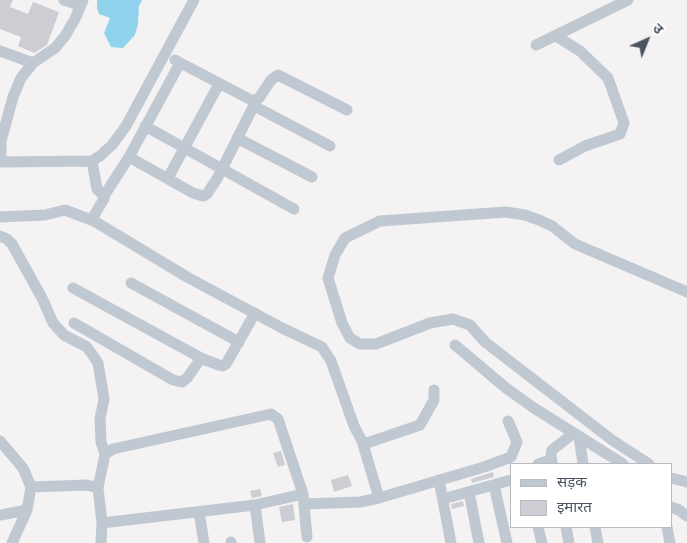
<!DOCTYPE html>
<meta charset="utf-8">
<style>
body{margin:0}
#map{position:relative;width:687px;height:543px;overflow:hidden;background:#f4f2f2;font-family:"Varela Round","Noto Sans Devanagari",sans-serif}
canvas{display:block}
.legend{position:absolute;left:510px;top:463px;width:162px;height:65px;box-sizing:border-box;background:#fff;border:1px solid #b7bbbf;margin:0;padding:6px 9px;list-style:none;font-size:15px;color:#4a5460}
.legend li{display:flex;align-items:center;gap:10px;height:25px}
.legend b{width:25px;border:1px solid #b7bbbf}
.north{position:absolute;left:622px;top:15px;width:50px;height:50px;-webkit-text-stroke:4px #fff;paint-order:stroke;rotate:44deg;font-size:14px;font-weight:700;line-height:20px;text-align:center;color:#4a5460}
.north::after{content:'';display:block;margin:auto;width:18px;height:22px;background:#4a5460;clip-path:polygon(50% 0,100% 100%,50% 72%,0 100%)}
</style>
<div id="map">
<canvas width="687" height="543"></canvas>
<ul class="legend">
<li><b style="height:6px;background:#c0c8d1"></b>सड़क</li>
<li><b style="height:14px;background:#ccced4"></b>इमारत</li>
</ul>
<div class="north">उ</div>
</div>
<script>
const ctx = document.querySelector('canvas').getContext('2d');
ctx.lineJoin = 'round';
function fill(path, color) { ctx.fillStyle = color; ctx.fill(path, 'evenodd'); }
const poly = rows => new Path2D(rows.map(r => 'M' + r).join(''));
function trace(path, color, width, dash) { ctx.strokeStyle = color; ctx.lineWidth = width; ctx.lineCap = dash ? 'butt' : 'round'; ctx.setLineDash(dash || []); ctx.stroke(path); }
const water = poly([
 [97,0,142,0,139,6,138,24,135,35,123,48,111,47,104,33,110,18,99,14,97,8]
]);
const building = poly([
 [0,0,13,0,10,7,28,14,33,2,59,12,47,45,34,53,18,46,21,37,0,29],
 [281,451,285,465,278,467,273,453],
 [493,472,494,477,472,483,471,479],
 [348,475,352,486,334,492,331,480],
 [260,489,262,496,252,498,250,491],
 [463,501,464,506,452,509,451,504],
 [293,504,295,520,282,522,279,507]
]);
const minor = poly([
 [64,0,79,5],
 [556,36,580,51,608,78,624,123,620,134,585,146,559,160],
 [536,45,628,0],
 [0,51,33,63],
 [175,60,253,101,259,98,271,80,278,75,347,110],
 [180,63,129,157,104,196,104,199,93,217,94,221,187,277,282,328,322,347,331,361,354,426,362,441,367,443,420,425,434,400,434,390],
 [254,106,330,146],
 [145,126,294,209],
 [237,138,312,177],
 [129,157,193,193,203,196,207,194,218,177,256,101],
 [92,161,97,189,104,196],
 [0,162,92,161,100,156,112,145,126,126,194,0],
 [1,162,1,141,13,97,21,78,33,63,55,48,65,36,75,19,83,0],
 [168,178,219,84],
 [0,217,45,215,65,210,94,221],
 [0,236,7,239,12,244,42,298,53,323,64,335,87,347,98,363,104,399,100,419,101,442,105,454],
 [131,283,239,342],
 [73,288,203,359],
 [74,323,173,380,182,382,188,377,199,361,203,359,219,365,223,366,226,364,255,313],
 [455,345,506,388,534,408,623,464],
 [579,436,583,464],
 [0,441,23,468,31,487,27,510,12,543],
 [362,441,379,498],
 [538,464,551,460],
 [552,464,551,454,552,450,574,433],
 [649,464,612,440,485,342,470,325,453,319,430,323,376,344,360,344,350,338,342,323,328,278,335,255,345,238,380,221,506,212,525,215,539,220,552,226,575,244,687,292],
 [671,478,687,482],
 [439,480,451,543],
 [494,485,507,543],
 [31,487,87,485,98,488,102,523,101,543],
 [98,488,105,454,113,449,271,414,278,419,303,494,307,537],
 [469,492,479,543],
 [443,499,511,480],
 [304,504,360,502,379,498,484,467,511,457,517,442,508,421],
 [255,505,260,543],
 [671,507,679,510,687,516],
 [199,512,204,543],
 [0,515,27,510],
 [102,523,255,505,303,494],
 [538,527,542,543],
 [566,527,569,543],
 [595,527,598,543],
 [667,527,670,543],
 [231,542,231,543]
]);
fill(water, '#91d3ec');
fill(building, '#ccced4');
trace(minor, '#c0c8d1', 11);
</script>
